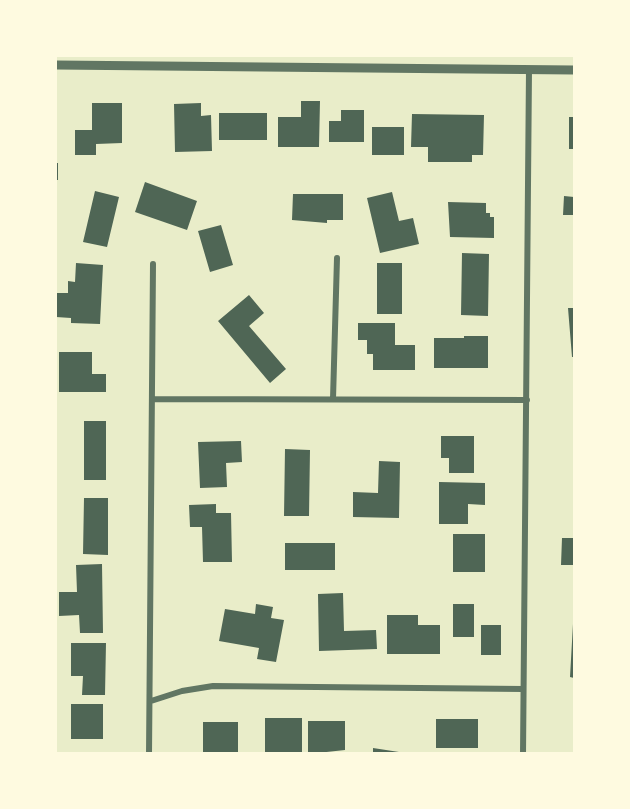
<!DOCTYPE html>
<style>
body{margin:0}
#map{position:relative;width:630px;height:809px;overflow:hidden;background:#e9edc9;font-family:"Asap Condensed",sans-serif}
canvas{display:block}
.frame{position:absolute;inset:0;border:57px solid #fefae0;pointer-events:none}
</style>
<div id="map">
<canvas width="630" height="809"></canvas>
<div class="frame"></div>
</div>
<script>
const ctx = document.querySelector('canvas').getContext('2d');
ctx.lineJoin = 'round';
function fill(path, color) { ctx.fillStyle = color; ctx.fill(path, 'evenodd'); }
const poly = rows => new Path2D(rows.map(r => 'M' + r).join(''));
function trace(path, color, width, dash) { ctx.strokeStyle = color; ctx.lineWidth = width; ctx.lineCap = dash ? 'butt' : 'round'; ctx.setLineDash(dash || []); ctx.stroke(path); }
const building = poly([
 [301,101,320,101,319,147,278,147,278,117,301,117],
 [92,103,122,103,122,143,96,144,96,155,75,155,75,130,92,130],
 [201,103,201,116,211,115,212,151,175,152,174,104],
 [341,110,364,110,364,142,329,142,329,121,341,121],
 [219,113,267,113,267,140,219,140],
 [412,114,484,115,483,155,472,155,472,162,428,162,428,147,411,147],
 [569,117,574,117,574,149,569,149],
 [372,127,404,127,404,155,372,155],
 [56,163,58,163,58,180,56,180],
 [145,182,197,201,187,230,135,212],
 [95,191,119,197,107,247,83,242],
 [392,192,399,221,413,218,419,244,380,253,367,198],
 [293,194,343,194,343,220,327,220,327,223,292,220],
 [564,196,574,197,574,215,563,215],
 [448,202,486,203,486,213,490,213,490,217,494,217,494,238,450,237],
 [221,225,233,265,210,272,198,231],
 [462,253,489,254,488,316,461,315],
 [76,263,103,265,100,324,71,323,71,318,56,317,56,293,68,293,68,281,75,282],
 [377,263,402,263,402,314,377,314],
 [249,295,264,313,249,326,286,369,270,383,218,321],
 [568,308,574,308,574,357,572,357],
 [358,323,395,323,395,345,415,345,415,370,373,370,373,354,367,354,367,340,358,340],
 [464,336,488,336,488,368,434,368,434,338,464,338],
 [59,352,92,352,92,374,106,374,106,392,59,392],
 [84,421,106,421,106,480,84,480],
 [441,436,474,436,474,473,449,473,449,458,441,458],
 [241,441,242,462,226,463,227,487,200,488,198,442],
 [285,449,310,450,309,516,284,516],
 [379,461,400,462,399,518,353,517,353,492,378,493],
 [439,482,485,483,485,505,468,504,468,524,439,524],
 [84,498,108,498,108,555,83,554],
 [216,504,216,513,231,513,232,562,203,562,202,527,190,527,189,505],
 [453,534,485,534,485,572,453,572],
 [562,538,574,538,574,565,561,565],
 [285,543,335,543,335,570,285,570],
 [102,564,103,633,80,633,79,615,59,616,59,592,77,592,76,565],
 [343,593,344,631,376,630,377,649,319,651,318,594],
 [256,604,273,607,271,618,284,620,276,662,257,659,259,648,219,641,225,609,255,614],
 [453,604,474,604,474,637,453,637],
 [387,615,418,615,418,625,440,625,440,654,387,654],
 [573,624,574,624,574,678,570,677],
 [481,625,501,625,501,655,481,655],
 [71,643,106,643,105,695,82,695,83,676,71,676],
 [71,704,103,704,103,739,71,739],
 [265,718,302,718,302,754,265,754],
 [436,719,478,719,478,748,436,748],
 [308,721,345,721,345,750,308,754],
 [203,722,238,722,238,754,203,754],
 [373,748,399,752,398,754,373,754]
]);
const minor = poly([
 [154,399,527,400],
 [333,399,337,258],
 [151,701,182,691,213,686,523,689],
 [149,754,153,264],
 [523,754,529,70]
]);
const tertiary = poly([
 [56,65,574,70]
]);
fill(building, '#4f6655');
trace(minor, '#617663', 6);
trace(tertiary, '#617663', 9);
</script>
